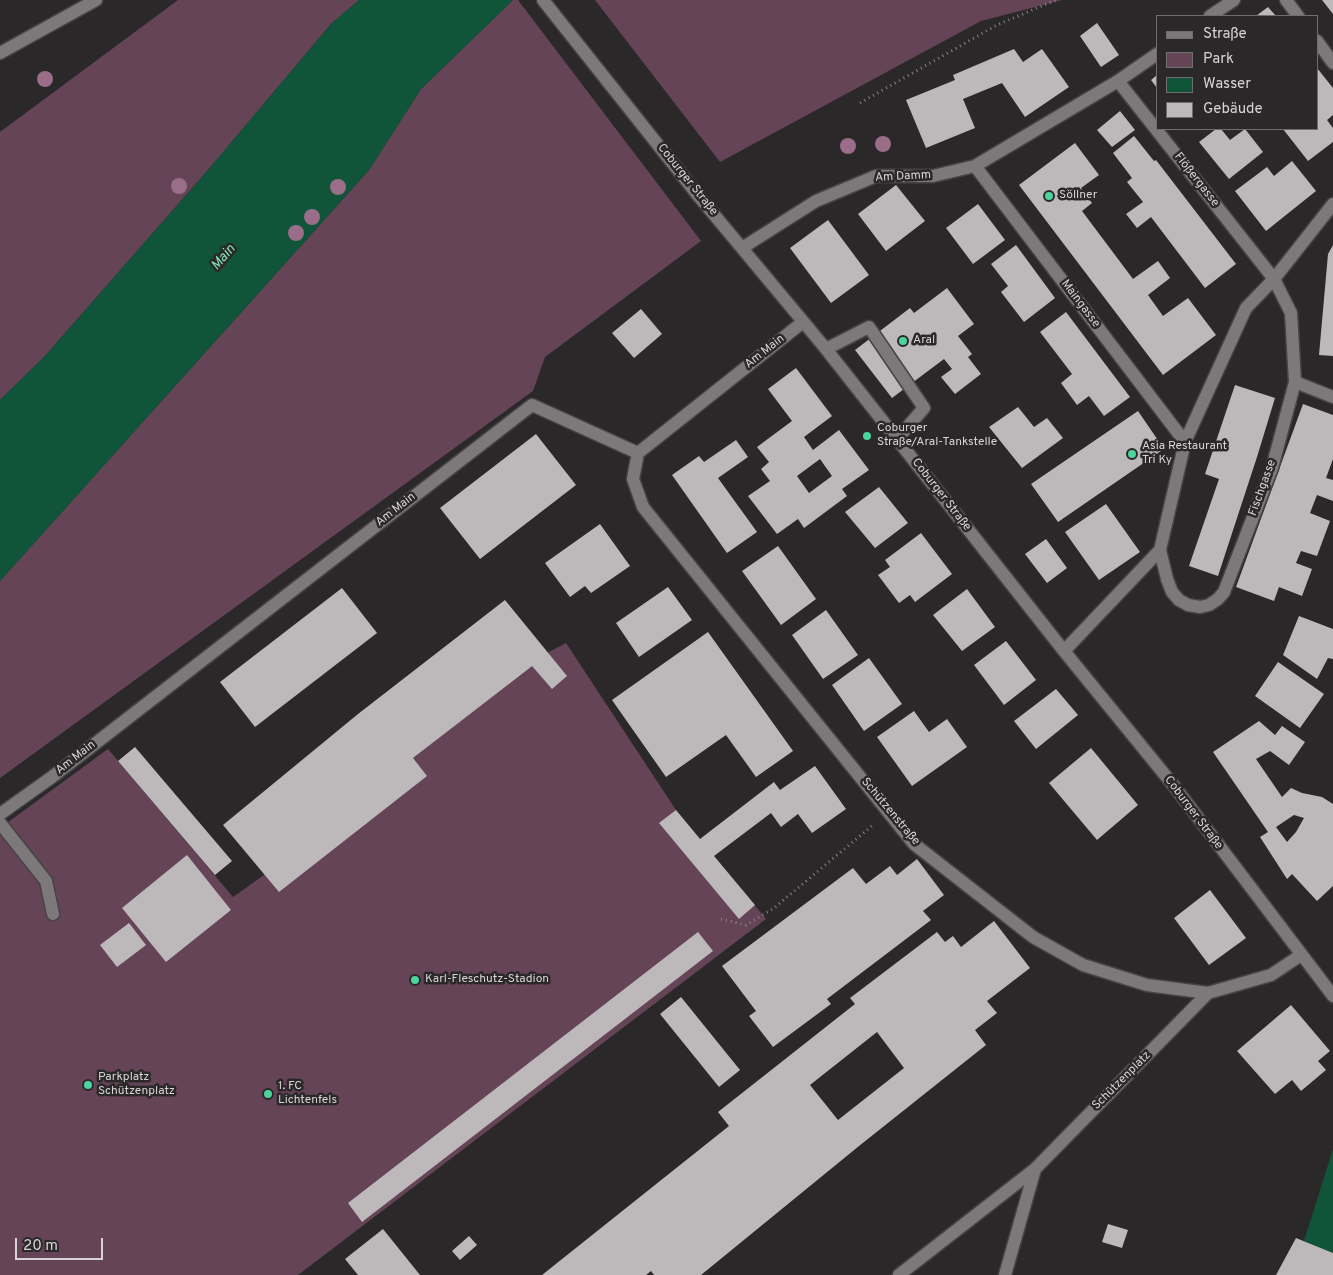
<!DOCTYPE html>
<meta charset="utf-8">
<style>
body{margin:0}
#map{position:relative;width:1333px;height:1275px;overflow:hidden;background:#2b282a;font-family:Overpass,sans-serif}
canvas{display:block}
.legend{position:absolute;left:1156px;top:15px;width:162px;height:115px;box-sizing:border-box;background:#2b282a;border:1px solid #6f6d6e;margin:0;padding:6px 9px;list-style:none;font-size:15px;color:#d6d4d5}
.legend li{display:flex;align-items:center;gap:10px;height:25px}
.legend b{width:25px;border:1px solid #6f6d6e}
.scale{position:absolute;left:15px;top:1238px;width:88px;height:22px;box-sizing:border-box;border:2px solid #d6d4d5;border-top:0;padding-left:6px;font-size:15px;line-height:18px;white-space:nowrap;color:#d6d4d5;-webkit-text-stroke:4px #2b282a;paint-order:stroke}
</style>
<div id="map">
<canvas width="1333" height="1275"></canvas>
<ul class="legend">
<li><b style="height:6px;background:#7d797b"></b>Straße</li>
<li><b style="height:14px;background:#664458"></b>Park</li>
<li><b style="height:14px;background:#10543a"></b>Wasser</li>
<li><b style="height:14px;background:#bdb9bb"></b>Gebäude</li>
</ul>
<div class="scale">20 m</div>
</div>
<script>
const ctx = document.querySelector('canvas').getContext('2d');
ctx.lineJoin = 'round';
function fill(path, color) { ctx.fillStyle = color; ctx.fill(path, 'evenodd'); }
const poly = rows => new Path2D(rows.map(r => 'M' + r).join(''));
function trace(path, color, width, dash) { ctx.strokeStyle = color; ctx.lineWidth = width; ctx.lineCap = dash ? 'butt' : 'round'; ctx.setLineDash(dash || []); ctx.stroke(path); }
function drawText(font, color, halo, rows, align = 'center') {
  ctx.font = font + ' Overpass,sans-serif'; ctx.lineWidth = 5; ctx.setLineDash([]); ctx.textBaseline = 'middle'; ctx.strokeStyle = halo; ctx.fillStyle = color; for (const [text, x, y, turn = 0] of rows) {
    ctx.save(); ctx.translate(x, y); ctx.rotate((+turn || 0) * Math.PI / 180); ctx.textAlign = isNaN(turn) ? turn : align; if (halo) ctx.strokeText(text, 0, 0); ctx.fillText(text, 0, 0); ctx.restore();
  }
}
const green = poly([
 [178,0,359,0,331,24,208,170,45,356,0,400,0,132],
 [513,0,518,0,701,241,545,357,533,391,0,778,0,581,369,170,421,89],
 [595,0,1062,0,981,21,720,162],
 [566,643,676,810,766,919,298,1275,0,1275,0,828,108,749,233,897,264,875,547,653]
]);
const water = poly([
 [359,0,513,0,421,89,369,170,0,581,0,400,45,356,208,170,331,24],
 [1333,1149,1333,1253,1304,1241]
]);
const building = poly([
 [1322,0,1333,0,1333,14],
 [1268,7,1276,16,1256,16],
 [1097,23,1119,55,1101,67,1080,36],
 [1014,49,1023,62,1042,49,1069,87,1025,117,1002,83,963,99,975,128,926,148,906,100,955,80,953,75],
 [1317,68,1333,88,1333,115,1327,120,1333,128,1333,142,1308,161,1283,129,1317,129],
 [1157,75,1157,88,1151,80],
 [1120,111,1135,130,1112,147,1097,130],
 [1216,129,1221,129,1230,140,1245,129,1263,152,1229,179,1199,142],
 [1134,136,1154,161,1156,160,1236,264,1205,288,1151,217,1137,228,1126,214,1143,202,1127,182,1132,178,1113,153],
 [1075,143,1099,175,1081,188,1092,203,1082,211,1133,279,1158,261,1170,278,1148,295,1163,316,1188,298,1216,335,1163,375,1019,185],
 [1292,161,1316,191,1266,231,1235,191,1267,167,1274,176],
 [896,185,925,221,886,251,858,214],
 [978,204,1005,240,973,264,946,228],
 [828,220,869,275,831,303,790,248],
 [1016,245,1055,298,1024,322,1001,292,1008,286,991,264],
 [1333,245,1333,356,1319,355,1328,254],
 [947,288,974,324,958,336,972,354,968,357,981,374,955,394,941,377,952,369,944,359,892,398,855,350,910,308,914,313],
 [641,309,662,334,634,358,612,333],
 [1066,312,1130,397,1104,416,1089,396,1077,405,1061,383,1072,374,1040,332],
 [796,368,832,416,804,437,813,450,839,430,869,470,842,489,847,496,804,528,798,519,777,534,748,496,770,481,761,469,769,462,757,447,792,421,768,389],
 [820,459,832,476,809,493,797,476],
 [1235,385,1275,398,1257,457,1218,576,1189,566,1219,479,1205,474],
 [1303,404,1333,415,1333,459,1326,478,1333,480,1333,501,1317,495,1310,513,1330,521,1317,556,1301,551,1296,563,1312,569,1302,596,1279,587,1274,601,1236,587],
 [1018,407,1034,427,1047,418,1063,438,1022,468,989,427],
 [1138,411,1164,449,1058,522,1031,484],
 [536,434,576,485,480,559,440,508],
 [736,440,748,457,718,478,757,532,727,553,672,475,699,456,704,462],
 [879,487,908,523,875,548,845,512],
 [1106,504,1140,552,1099,580,1065,532],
 [600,524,630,566,591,593,585,586,570,597,545,563],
 [921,533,952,574,915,602,910,595,899,603,878,575,890,567,885,560],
 [1046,539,1067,568,1047,583,1025,554],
 [778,546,816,599,781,625,742,571],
 [668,587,692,620,639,657,616,623],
 [342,588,377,633,255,727,220,682],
 [967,589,995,627,962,651,933,615],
 [505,600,567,676,552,689,532,666,527,670,413,758,427,776,279,892,223,825,358,714],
 [826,610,858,655,823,679,792,635],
 [1299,616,1333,629,1333,659,1328,658,1317,679,1283,655],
 [708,632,793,751,756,777,726,735,666,777,612,700],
 [1006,641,1036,680,1004,705,974,665],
 [869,658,902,704,864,731,832,685],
 [1278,662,1324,694,1300,728,1255,696],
 [1056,689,1078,715,1036,749,1014,721],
 [914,711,929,732,947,719,967,747,912,786,877,737],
 [1259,721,1275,735,1282,726,1305,742,1289,765,1270,751,1256,759,1282,797,1291,788,1302,793,1322,797,1333,804,1333,886,1317,901,1292,874,1287,879,1260,837,1268,832,1213,752],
 [1294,815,1304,818,1296,832,1287,842,1276,827],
 [135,747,232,861,215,875,118,761],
 [1091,748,1138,805,1097,840,1049,783],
 [815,766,846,809,812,833,798,814,781,827,771,813,714,856,755,905,739,919,659,823,676,810,700,839,774,782,780,790],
 [187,855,231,910,166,962,122,908],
 [917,859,944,895,923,911,931,920,827,999,831,1004,773,1047,749,1016,756,1011,722,966,853,868,866,884,890,866,897,875],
 [1210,890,1246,938,1209,965,1174,918],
 [994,921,1030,968,987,1001,997,1013,975,1030,986,1045,859,1146,701,1275,654,1275,651,1271,646,1275,542,1275,729,1126,718,1112,855,1004,850,998,937,932,945,942,953,936,961,947],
 [877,1032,904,1068,838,1120,810,1085],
 [129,923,146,945,117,967,100,945],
 [698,932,713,951,362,1222,348,1203],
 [681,997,740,1070,719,1087,660,1014],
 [1291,1005,1330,1051,1318,1061,1326,1070,1301,1091,1292,1080,1275,1094,1237,1051],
 [1108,1224,1128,1230,1122,1248,1102,1242],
 [383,1229,420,1275,358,1275,345,1259],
 [469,1236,477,1245,460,1260,452,1251],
 [1296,1238,1333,1253,1333,1275,1276,1275]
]);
const path = poly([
 [860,103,997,25,1056,0],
 [721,919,746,925,774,908,873,825]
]);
const minor = poly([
 [543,0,701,199,826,349,1064,651,1174,786,1333,996],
 [1286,0,1298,16],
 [1210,16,1234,0],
 [1317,41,1333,63],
 [0,53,96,0],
 [1118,81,1274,279,1291,313,1295,382,1272,468,1224,592,1218,599,1209,605,1200,607,1188,605,1179,600,1172,592,1167,579,1160,550],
 [975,166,1185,442],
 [742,248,816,201,876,176,933,176,975,166,1118,81,1157,54],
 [826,349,869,327,924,408,897,439],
 [1295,382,1333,397],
 [638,453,633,479,643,507,914,844,1033,937,1083,965,1147,985,1208,993,1271,975,1301,955],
 [1064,651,1160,550,1185,442,1246,308,1274,279,1333,204],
 [0,814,52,777,532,405,638,453,803,322],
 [0,823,46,881,53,914],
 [899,1275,1035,1169,1208,993],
 [1005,1275,1035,1169]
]);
const trees = [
 [45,79],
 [883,144],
 [848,146],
 [179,186],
 [338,187],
 [312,217],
 [296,233]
];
const markers = [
 [1049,196,5,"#4bd49b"],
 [903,341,5,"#4bd49b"],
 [867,436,5,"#4bd49b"],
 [1132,454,5,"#4bd49b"],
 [415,980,5,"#4bd49b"],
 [88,1085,5,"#4bd49b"],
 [268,1094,5,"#4bd49b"]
];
const streetNames = [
 ["Am Damm",903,177,-3],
 ["Coburger Straße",687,180,51],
 ["Flößergasse",1196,180,52],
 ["Maingasse",1080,304,53],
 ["Am Main",765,352,-38],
 ["Fischgasse",1263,488,-70],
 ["Coburger Straße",941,495,52],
 ["Am Main",396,510,-38],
 ["Am Main",76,758,-38],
 ["Schützenstraße",890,812,50],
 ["Coburger Straße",1193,813,53],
 ["Schützenplatz",1122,1081,-45]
];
const poiNames = [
 ["Söllner",1059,196],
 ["Aral",913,341],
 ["Coburger",877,429],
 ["Straße/Aral-Tankstelle",877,443],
 ["Asia Restaurant",1142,447],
 ["Tri Ky",1142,461],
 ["Karl-Fleschutz-Stadion",425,980],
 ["Parkplatz",98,1078],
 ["Schützenplatz",98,1092],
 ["1. FC",278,1087],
 ["Lichtenfels",278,1101]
];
const waterNames = [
 ["Main",224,258,-49]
];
fill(green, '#664458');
fill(water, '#10543a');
fill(building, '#bdb9bb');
trace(minor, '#464445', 15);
trace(path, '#858384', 3, [1, 4]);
trace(minor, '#7d797b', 12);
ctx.fillStyle = '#9a6d88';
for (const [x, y] of trees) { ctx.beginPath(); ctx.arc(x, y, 8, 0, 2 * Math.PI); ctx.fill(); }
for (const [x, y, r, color] of markers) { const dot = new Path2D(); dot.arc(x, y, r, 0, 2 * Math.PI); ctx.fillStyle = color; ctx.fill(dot); trace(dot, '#2b282a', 2); }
drawText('12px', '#d6d4d5', '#2b282a', streetNames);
drawText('12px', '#d6d4d5', '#2b282a', poiNames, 'left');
drawText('italic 14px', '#85e2b6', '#2b282a', waterNames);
</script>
